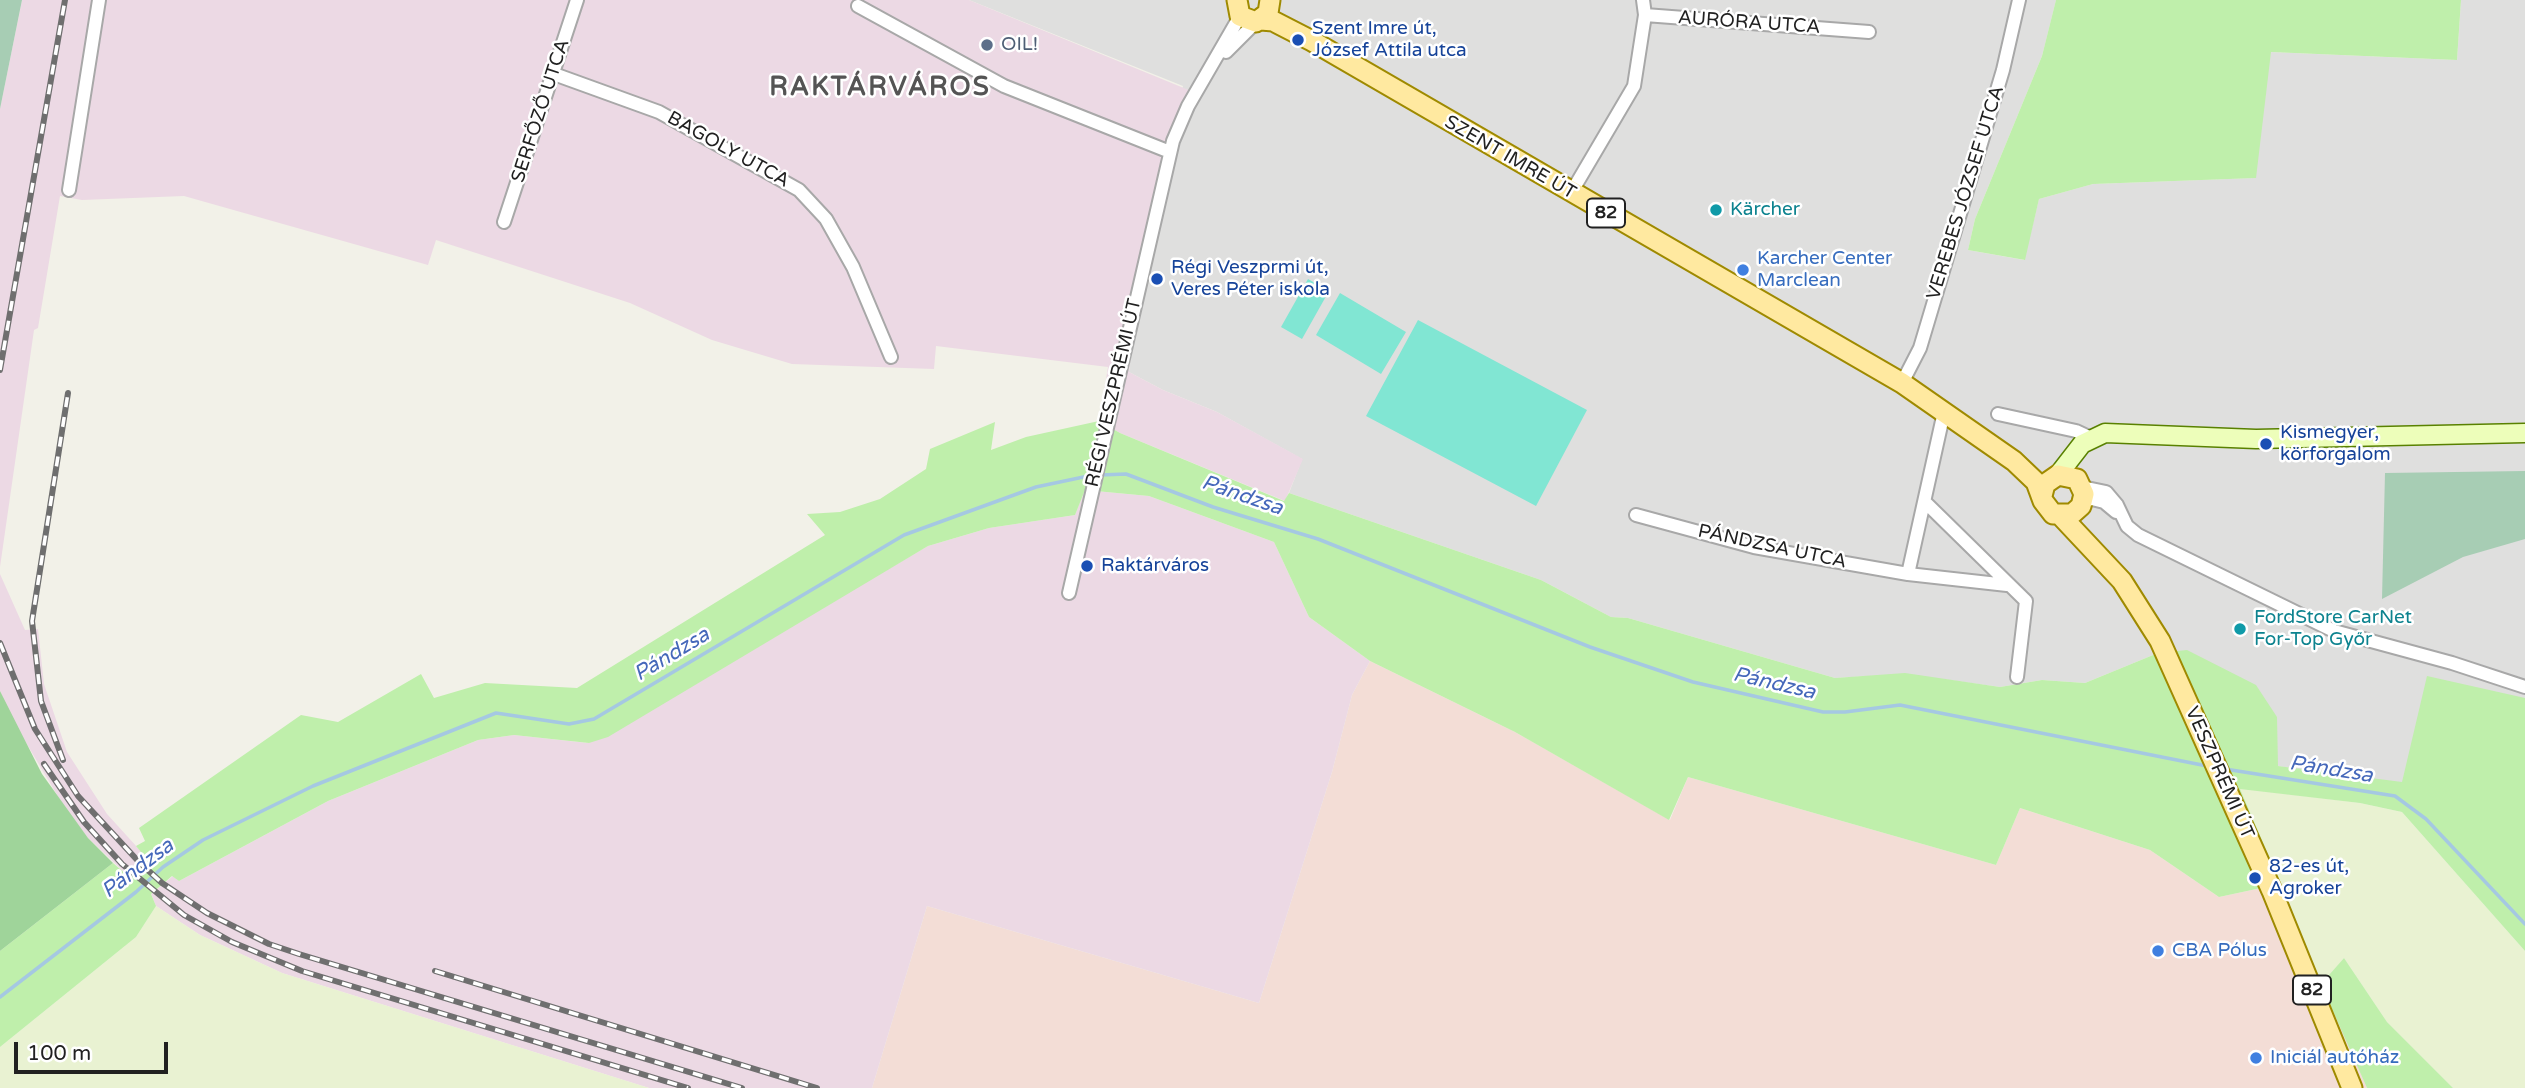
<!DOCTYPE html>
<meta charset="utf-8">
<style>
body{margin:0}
#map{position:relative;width:2525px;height:1088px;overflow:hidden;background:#f2f1e8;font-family:"Varela Round",sans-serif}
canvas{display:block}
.scale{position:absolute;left:14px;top:1042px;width:154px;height:32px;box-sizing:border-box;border:4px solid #212121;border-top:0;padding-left:9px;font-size:21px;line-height:24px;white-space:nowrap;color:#212121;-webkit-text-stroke:5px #fff;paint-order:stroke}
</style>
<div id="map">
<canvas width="2525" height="1088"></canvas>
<div class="scale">100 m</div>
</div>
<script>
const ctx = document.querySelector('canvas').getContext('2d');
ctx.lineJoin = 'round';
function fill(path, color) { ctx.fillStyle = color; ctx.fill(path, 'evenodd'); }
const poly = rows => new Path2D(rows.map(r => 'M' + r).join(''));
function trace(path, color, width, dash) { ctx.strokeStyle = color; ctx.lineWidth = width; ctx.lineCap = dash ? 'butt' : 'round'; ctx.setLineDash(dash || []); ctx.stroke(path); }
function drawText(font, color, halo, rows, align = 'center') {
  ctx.font = font + ' "Varela Round",sans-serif'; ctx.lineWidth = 5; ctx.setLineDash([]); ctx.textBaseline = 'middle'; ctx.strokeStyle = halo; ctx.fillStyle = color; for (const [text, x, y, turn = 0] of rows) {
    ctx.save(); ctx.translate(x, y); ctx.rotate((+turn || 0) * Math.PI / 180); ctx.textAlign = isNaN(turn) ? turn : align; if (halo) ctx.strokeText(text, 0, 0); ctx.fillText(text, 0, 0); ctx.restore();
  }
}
const residential = poly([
 [969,0,2056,0,2042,56,1975,219,1968,250,2024,260,2039,199,2093,184,2255,178,2270,52,2457,60,2461,0,2525,0,2525,698,2402,783,2277,766,2277,717,2158,653,2085,683,2042,680,2000,687,1905,674,1835,678,1628,618,1611,617,1541,580,1289,493,1302,459,1217,412,1163,390,1129,372,1138,288,1183,86]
]);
const commercial = poly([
 [1370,661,1515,732,1670,820,1688,777,1996,865,2020,808,2150,850,2219,897,2261,888,2279,880,2367,1088,872,1088,927,906,1259,1003,1332,772,1352,695]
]);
const industrial = poly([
 [22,0,969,0,1196,93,1188,106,1138,288,1129,372,1163,390,1217,412,1303,459,1285,501,1120,433,1099,421,1108,367,936,346,934,369,792,364,712,340,630,303,436,240,428,265,184,196,82,200,60,196,38,328,34,330,0,567,0,109],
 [1085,490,1149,496,1274,542,1309,617,1370,661,1352,695,1332,772,1259,1003,927,906,872,1088,649,1088,282,973,200,935,156,906,151,894,173,876,179,881,328,801,478,740,514,735,588,743,928,546,989,528,1075,515],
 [0,574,25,630,38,629,44,684,67,752,107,814,147,858,127,875,88,838,66,810,9,714,0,691]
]);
const farmland = poly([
 [2239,788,2360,803,2402,812,2525,951,2525,1088,2453,1088,2387,1022,2344,958,2321,984],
 [156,906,200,935,282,973,649,1088,0,1088,0,1047,136,937]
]);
const grass = poly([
 [2056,0,2461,0,2457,60,2271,52,2256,178,2093,184,2039,199,2025,260,1968,250,1975,219,2042,56],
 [1099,421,1120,433,1284,501,1289,493,1541,580,1611,617,1628,618,1835,678,1905,673,2000,687,2042,680,2085,683,2158,653,2187,650,2256,685,2277,717,2278,766,2402,782,2427,676,2525,698,2525,951,2402,812,2360,803,2240,789,2279,880,2261,888,2219,897,2150,850,2020,808,1996,865,1688,777,1669,820,1515,732,1370,661,1309,617,1274,542,1149,496,1085,490,1075,515,989,528,928,546,608,737,589,743,514,735,478,740,328,801,179,881,172,876,151,894,156,906,136,937,0,1047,0,951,113,863,127,875,146,858,136,846,145,841,139,828,301,715,338,722,421,674,434,698,485,683,577,688,825,535,807,514,840,512,880,499,926,469,930,449,995,422,991,450,1026,437],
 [2344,958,2387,1022,2453,1088,2367,1088,2321,984]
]);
const forest = poly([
 [0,691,42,774,88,838,113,863,0,951]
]);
const cemetery = poly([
 [0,0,22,0,0,109],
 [2525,471,2525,539,2463,557,2382,599,2385,473]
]);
const pitch = poly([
 [1308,279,1329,291,1302,339,1281,327],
 [1340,293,1406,332,1381,374,1316,335],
 [1418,320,1587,410,1536,506,1366,416]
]);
const stream = poly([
 [1100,475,1126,474,1213,507,1318,539,1590,647,1693,682,1823,712,1845,712,1900,705,2207,766],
 [2225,769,2395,796,2426,819,2525,924],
 [0,997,136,892,163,867,203,840,313,786,496,713,569,724,594,719,904,535,1036,487,1093,475]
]);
const minor = poly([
 [1643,0,1645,15,1869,32],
 [858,6,1004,86,1170,152],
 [1226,52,1256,22],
 [554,74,659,112,799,190,826,219,853,267,891,357],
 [69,190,99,0],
 [1571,193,1634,86,1645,15],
 [504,222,577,0],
 [1902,383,1920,348,2003,70,2019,0],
 [1998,414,2076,431,2091,438],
 [2082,487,2106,492,2117,505,2127,526,2138,535,2334,631,2452,663,2525,687],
 [2083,501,2092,499,2104,502,2116,512],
 [1925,502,2026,601,2017,677],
 [1636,515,1754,547,1908,574,2007,585],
 [1908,574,1944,412],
 [1069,593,1173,141,1188,106,1240,16]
]);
const secondary = poly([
 [2058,475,2082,444,2105,433,2256,439,2525,433]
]);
const primary = poly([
 [1237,0,1240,16,1256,22,1268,13,1270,0],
 [1261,20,1273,21,1312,41,1902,383,2014,461,2036,482,2043,501,2053,514,2072,514,2081,506,2084,494,2077,479,2058,475,2045,484,2042,496],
 [2061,516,2122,581,2160,641,2272,891,2352,1088]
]);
const rail = poly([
 [0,370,65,0],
 [0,643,35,729,78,796,139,862,162,883,207,913,269,944,299,954,742,1088],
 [63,760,41,701,32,621,68,393],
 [44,764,84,822,122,864,184,915,232,942,302,971,688,1088],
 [435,971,817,1088]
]);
const markers = [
 [1298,40,7,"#1a4fb4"],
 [987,45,7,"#5c6f8a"],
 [1716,210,7,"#0f9aa8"],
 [1743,270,7,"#3f7fe0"],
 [1157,279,7,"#1a4fb4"],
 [2266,444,7,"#1a4fb4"],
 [1087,566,7,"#1a4fb4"],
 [2240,629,7,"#0f9aa8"],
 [2255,878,7,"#1a4fb4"],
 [2158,951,7,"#3f7fe0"],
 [2256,1058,7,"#3f7fe0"]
];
const shields = [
 [1606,213,38],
 [2312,990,38]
];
const shieldNames = [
 ["82",1606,213],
 ["82",2312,990]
];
const streetNames = [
 ["AURÓRA UTCA",1749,23,4],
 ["SERFŐZŐ UTCA",541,111,-72],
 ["BAGOLY UTCA",728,150,29],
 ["SZENT IMRE ÚT",1510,158,30],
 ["VEREBES JÓZSEF UTCA",1966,193,-73],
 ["RÉGI VESZPRÉMI ÚT",1114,393,-77],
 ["PÁNDZSA UTCA",1772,547,12],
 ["VESZPRÉMI ÚT",2219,773,66]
];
const transitNames = [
 ["Szent Imre út,",1312,29],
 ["József Attila utca",1312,51],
 ["Régi Veszprmi út,",1171,268],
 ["Veres Péter iskola",1171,290],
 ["Kismegyer,",2280,433],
 ["körforgalom",2280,455],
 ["Raktárváros",1101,566],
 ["82-es út,",2269,867],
 ["Agroker",2269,889]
];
const serviceNames = [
 ["OIL!",1001,45]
];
const cultureNames = [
 ["Kärcher",1730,210],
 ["FordStore CarNet",2254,618],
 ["For-Top Győr",2254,640]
];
const shopNames = [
 ["Karcher Center",1757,259],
 ["Marclean",1757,281],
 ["CBA Pólus",2172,951],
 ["Iniciál autóház",2270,1058]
];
const waterNames = [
 ["Pándzsa",1242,496,19],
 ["Pándzsa",672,655,-31],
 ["Pándzsa",1774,684,13],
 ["Pándzsa",2331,770,9],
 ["Pándzsa",138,869,-37]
];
const districtNames = [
 ["RAKTÁRVÁROS",880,88]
];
fill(residential, '#dfdfde');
fill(commercial, '#f3ddd6');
fill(industrial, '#ecd9e4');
fill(farmland, '#e9f2d2');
fill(grass, '#bfefab');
fill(forest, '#9fd49a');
fill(cemetery, '#a7cdb4');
fill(pitch, '#81e6d3');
trace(stream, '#a5c8e2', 3.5);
trace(minor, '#a8a8a8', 16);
trace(secondary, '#598100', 21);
trace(primary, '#9f8a00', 23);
trace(minor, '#fff', 12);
trace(secondary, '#edfeba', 18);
trace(primary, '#ffe9a0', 19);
trace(rail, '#6f6f6f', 6);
trace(rail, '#fff', 3.5, [10]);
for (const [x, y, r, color] of markers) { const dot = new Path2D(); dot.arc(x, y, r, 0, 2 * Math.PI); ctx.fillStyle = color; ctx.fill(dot); trace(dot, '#fff', 2.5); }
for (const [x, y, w] of shields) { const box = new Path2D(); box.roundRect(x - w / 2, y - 14.5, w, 29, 5); ctx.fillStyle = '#fff'; ctx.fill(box); trace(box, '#212121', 2); }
drawText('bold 18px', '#212121', null, shieldNames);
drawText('19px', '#212121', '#fff', streetNames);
drawText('19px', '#164399', '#fff', transitNames, 'left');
drawText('19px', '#4e5e75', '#fff', serviceNames, 'left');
drawText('19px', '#0d838f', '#fff', cultureNames, 'left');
drawText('19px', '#366cbe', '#fff', shopNames, 'left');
drawText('italic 21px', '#4568ba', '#fff', waterNames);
ctx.letterSpacing = '2px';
drawText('bold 26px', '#545454', '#fff', districtNames);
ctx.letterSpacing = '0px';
</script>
